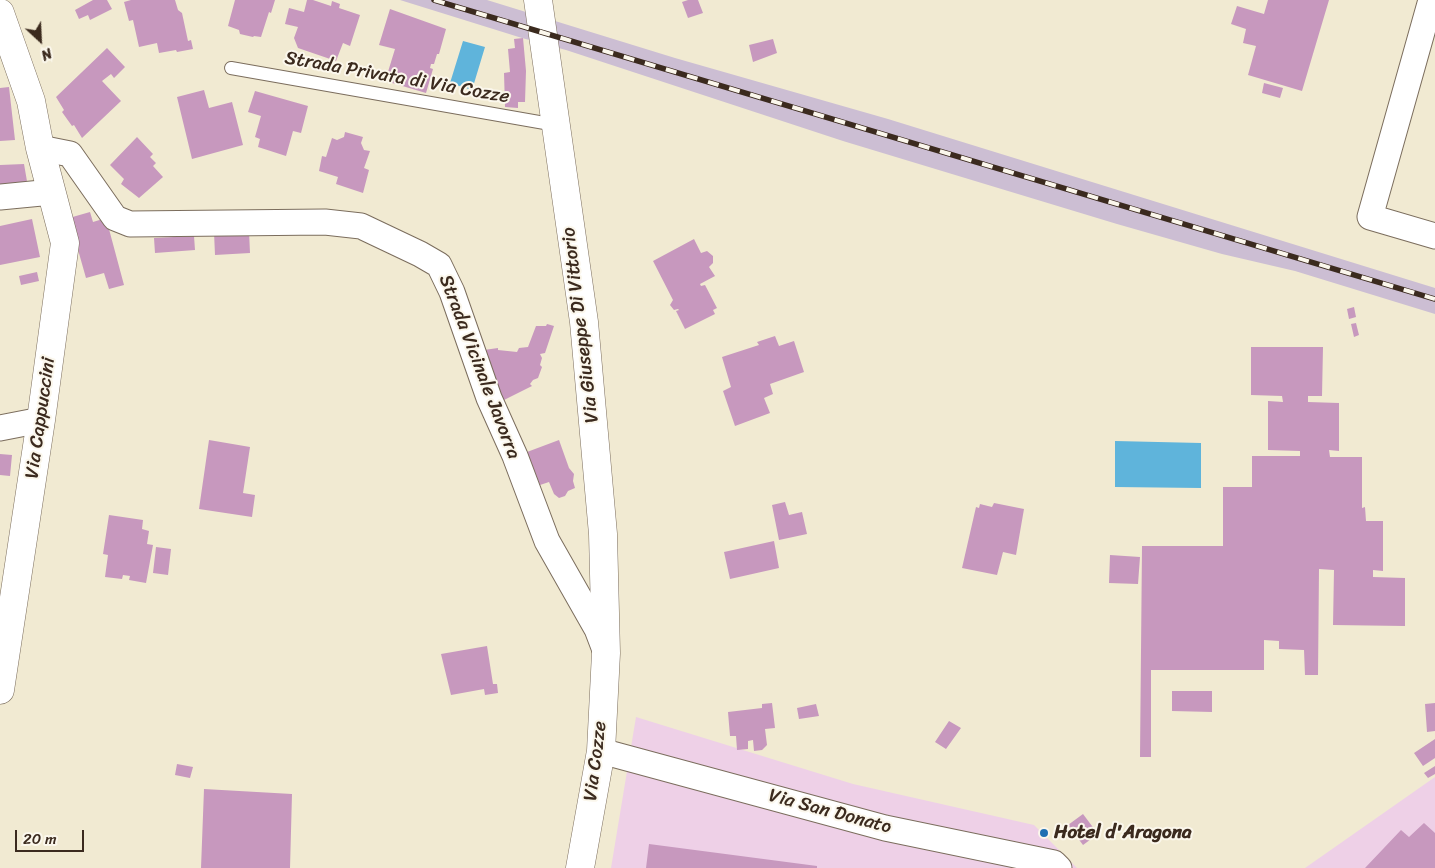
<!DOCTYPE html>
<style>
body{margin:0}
#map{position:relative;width:1435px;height:868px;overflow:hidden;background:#f1ead2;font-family:Sriracha,sans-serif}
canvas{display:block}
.north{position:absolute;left:15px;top:15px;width:50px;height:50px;-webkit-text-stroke:4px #fbf7ec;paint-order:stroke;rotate:155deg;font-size:14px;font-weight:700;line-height:20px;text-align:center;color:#3b2a1e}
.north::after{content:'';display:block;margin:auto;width:18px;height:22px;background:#3b2a1e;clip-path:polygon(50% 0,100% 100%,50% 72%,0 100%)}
.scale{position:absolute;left:15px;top:830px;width:69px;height:22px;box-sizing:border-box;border:2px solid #3b2a1e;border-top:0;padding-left:6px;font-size:15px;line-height:18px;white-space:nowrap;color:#3b2a1e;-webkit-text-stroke:4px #fbf7ec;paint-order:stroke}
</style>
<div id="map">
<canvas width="1435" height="868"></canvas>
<div class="north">N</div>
<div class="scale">20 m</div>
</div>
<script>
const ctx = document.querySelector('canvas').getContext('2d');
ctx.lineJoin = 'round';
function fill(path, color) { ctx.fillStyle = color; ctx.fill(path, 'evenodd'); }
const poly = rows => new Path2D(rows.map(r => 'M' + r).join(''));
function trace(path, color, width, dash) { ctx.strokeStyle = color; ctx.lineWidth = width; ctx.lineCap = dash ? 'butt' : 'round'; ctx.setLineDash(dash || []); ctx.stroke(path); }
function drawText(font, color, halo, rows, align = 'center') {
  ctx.font = font + ' Sriracha,sans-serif'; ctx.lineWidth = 4; ctx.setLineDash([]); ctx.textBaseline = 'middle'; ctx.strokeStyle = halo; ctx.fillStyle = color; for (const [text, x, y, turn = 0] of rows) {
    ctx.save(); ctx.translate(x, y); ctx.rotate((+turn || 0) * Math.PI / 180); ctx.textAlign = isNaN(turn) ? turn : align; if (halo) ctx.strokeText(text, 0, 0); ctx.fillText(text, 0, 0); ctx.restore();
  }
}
const built = poly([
 [636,717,853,784,1034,825,1077,868,611,868],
 [1435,777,1435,868,1305,868]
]);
const industrial = poly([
 [400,0,487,0,675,58,888,119,1435,288,1435,314,1295,271,1222,254,1117,224,843,141,566,50,522,38]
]);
const water = poly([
 [463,41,485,47,472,90,450,83],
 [1115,441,1201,443,1201,488,1115,487]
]);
const building = poly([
 [93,0,107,0,112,9,90,20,88,15,79,19,75,10],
 [131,0,175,0,178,10,182,13,188,41,191,40,193,49,177,52,176,50,159,53,157,43,139,47,133,20,129,21,124,2],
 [235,0,275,0,271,13,269,12,261,37,254,36,253,37,240,34,239,30,228,26],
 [307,0,313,0,331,6,332,1,340,4,339,8,360,15,350,46,343,43,336,61,298,48,294,38,298,27,285,24,289,8,304,12],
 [688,0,698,0,703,13,688,18,682,2],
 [1268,0,1329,0,1302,91,1248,75,1256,46,1243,43,1246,29,1231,24,1237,6,1264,14],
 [390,9,446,29,439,54,437,54,434,64,431,64,430,68,433,69,426,93,389,82,390,77,387,75,395,49,379,45],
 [523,38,526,71,525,102,518,102,518,108,505,107,504,73,510,72,508,49,515,48,514,39],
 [773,39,777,53,753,62,749,45],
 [107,48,125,67,114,78,111,74,102,81,121,101,82,138,74,125,72,126,62,112,64,110,56,97],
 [1264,83,1283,88,1280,98,1262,93],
 [9,87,15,140,0,141,0,88],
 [204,90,209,108,232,102,243,145,192,159,177,97],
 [255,91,308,106,301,133,293,131,286,156,258,147,260,139,255,137,261,116,248,112],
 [345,132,363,137,361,143,364,150,370,151,364,168,369,170,363,193,336,184,338,177,319,171,322,156,326,157,332,138,337,140,344,137],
 [137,137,153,154,150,157,156,163,153,166,163,177,139,198,121,184,124,179,110,165],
 [24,164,28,187,0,188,0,165],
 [90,212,93,222,106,218,124,285,109,289,104,273,86,278,69,218],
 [32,219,40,257,0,265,0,226],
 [249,231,250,253,215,255,214,232],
 [194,236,195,250,155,253,154,238],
 [694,239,701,253,707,251,713,256,713,263,709,267,715,276,700,284,701,286,705,285,717,308,713,310,715,314,685,329,676,311,679,310,678,309,674,310,670,305,673,300,653,261],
 [37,272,39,281,21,285,19,276],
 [1354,307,1356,317,1349,319,1347,309],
 [1356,323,1359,335,1354,337,1351,324],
 [547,324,554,326,545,353,540,354,542,358,540,365,542,367,538,378,533,380,530,384,532,386,504,400,491,374,484,350,498,348,498,350,517,352,519,348,528,347,536,326,546,326],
 [775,336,779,346,794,341,804,372,770,384,773,394,764,398,770,413,735,426,723,391,731,387,722,357,759,345,757,342],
 [1251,347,1323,347,1322,396,1308,396,1308,402,1339,403,1339,451,1329,450,1330,457,1362,457,1362,508,1365,507,1366,521,1383,521,1383,571,1373,570,1373,577,1405,578,1405,626,1333,625,1334,570,1319,569,1318,675,1305,675,1304,650,1279,649,1279,641,1264,640,1264,670,1151,670,1151,757,1140,757,1142,546,1223,546,1223,487,1252,487,1252,456,1300,456,1300,451,1268,450,1268,401,1283,402,1282,396,1251,395],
 [209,440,250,447,243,493,255,495,252,517,199,509],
 [559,440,569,468,574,474,573,481,575,488,568,491,565,496,559,498,554,494,549,482,540,485,527,452],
 [0,454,12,455,10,476,0,475],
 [785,502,789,515,802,512,807,534,779,540,772,505],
 [994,503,1024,509,1016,555,1003,552,997,575,962,568,976,507,979,508,980,504,992,507],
 [109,515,143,520,142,529,149,531,147,544,153,545,146,583,129,580,130,576,123,575,122,579,105,577,108,555,103,554],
 [774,541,779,568,730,579,724,552],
 [156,547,171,549,168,575,153,573],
 [1110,555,1140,557,1138,584,1109,583],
 [487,646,493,684,497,684,498,693,485,695,484,689,451,695,441,654],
 [1172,691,1212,691,1212,712,1172,711],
 [772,703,775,728,765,729,767,745,762,750,754,751,753,740,748,741,748,749,737,750,736,736,730,736,728,712,762,708,762,704],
 [1435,703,1435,731,1427,732,1425,704],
 [816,704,819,716,799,719,797,708],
 [949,721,961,728,946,749,935,742],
 [1435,739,1435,758,1423,766,1414,753],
 [177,764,193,767,190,778,175,775],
 [1435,766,1435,774,1428,778,1424,773],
 [204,789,292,794,290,868,201,868],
 [1083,814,1098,834,1083,845,1068,825],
 [1424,823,1435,833,1435,868,1365,868,1401,830,1409,837],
 [649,844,817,866,817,868,646,868]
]);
const lane = poly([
 [231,68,556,125]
]);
const street = poly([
 [1431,0,1370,217,1435,236],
 [40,148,70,154,115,218,130,224,325,222,361,226,420,254,439,265,452,292,489,398,515,456,547,541,597,629,605,650],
 [0,197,52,192],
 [0,428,41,420],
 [601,751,885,828,1054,863,1059,868]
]);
const secondary = poly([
 [538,0,584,322,603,534,606,653,601,751,580,868],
 [0,13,31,101,40,148,65,243,41,420,0,690]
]);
const rail = poly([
 [434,0,1435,299]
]);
const markers = [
 [1044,833,5,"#1f6fb2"]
];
const streetNames = [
 ["Strada Privata di Via Cozze",397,78,10],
 ["Via Giuseppe Di Vittorio",581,325,-97],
 ["Strada Vicinale Javorra",479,367,69],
 ["Via Cappuccini",41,418,-82],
 ["Via Cozze",596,761,-83],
 ["Via San Donato",830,812,15]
];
const poiNames = [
 ["Hotel d'Aragona",1054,833]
];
fill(built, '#eed0e7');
fill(industrial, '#ccbed3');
fill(water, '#5fb4db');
fill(building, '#c798be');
trace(lane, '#7b6d5d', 14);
trace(street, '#7b6d5d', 27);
trace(secondary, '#7b6d5d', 29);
trace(lane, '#fff', 12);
trace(street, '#fff', 25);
trace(secondary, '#fff', 28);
trace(rail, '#3b2a1e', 5.5);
trace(rail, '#fbf7ec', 4, [11]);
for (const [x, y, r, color] of markers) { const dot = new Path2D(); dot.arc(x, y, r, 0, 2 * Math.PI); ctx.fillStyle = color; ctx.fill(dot); trace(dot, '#fbf7ec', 2); }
drawText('19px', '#3b2a1e', '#fbf7ec', streetNames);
drawText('bold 19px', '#3b2a1e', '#fbf7ec', poiNames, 'left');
</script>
